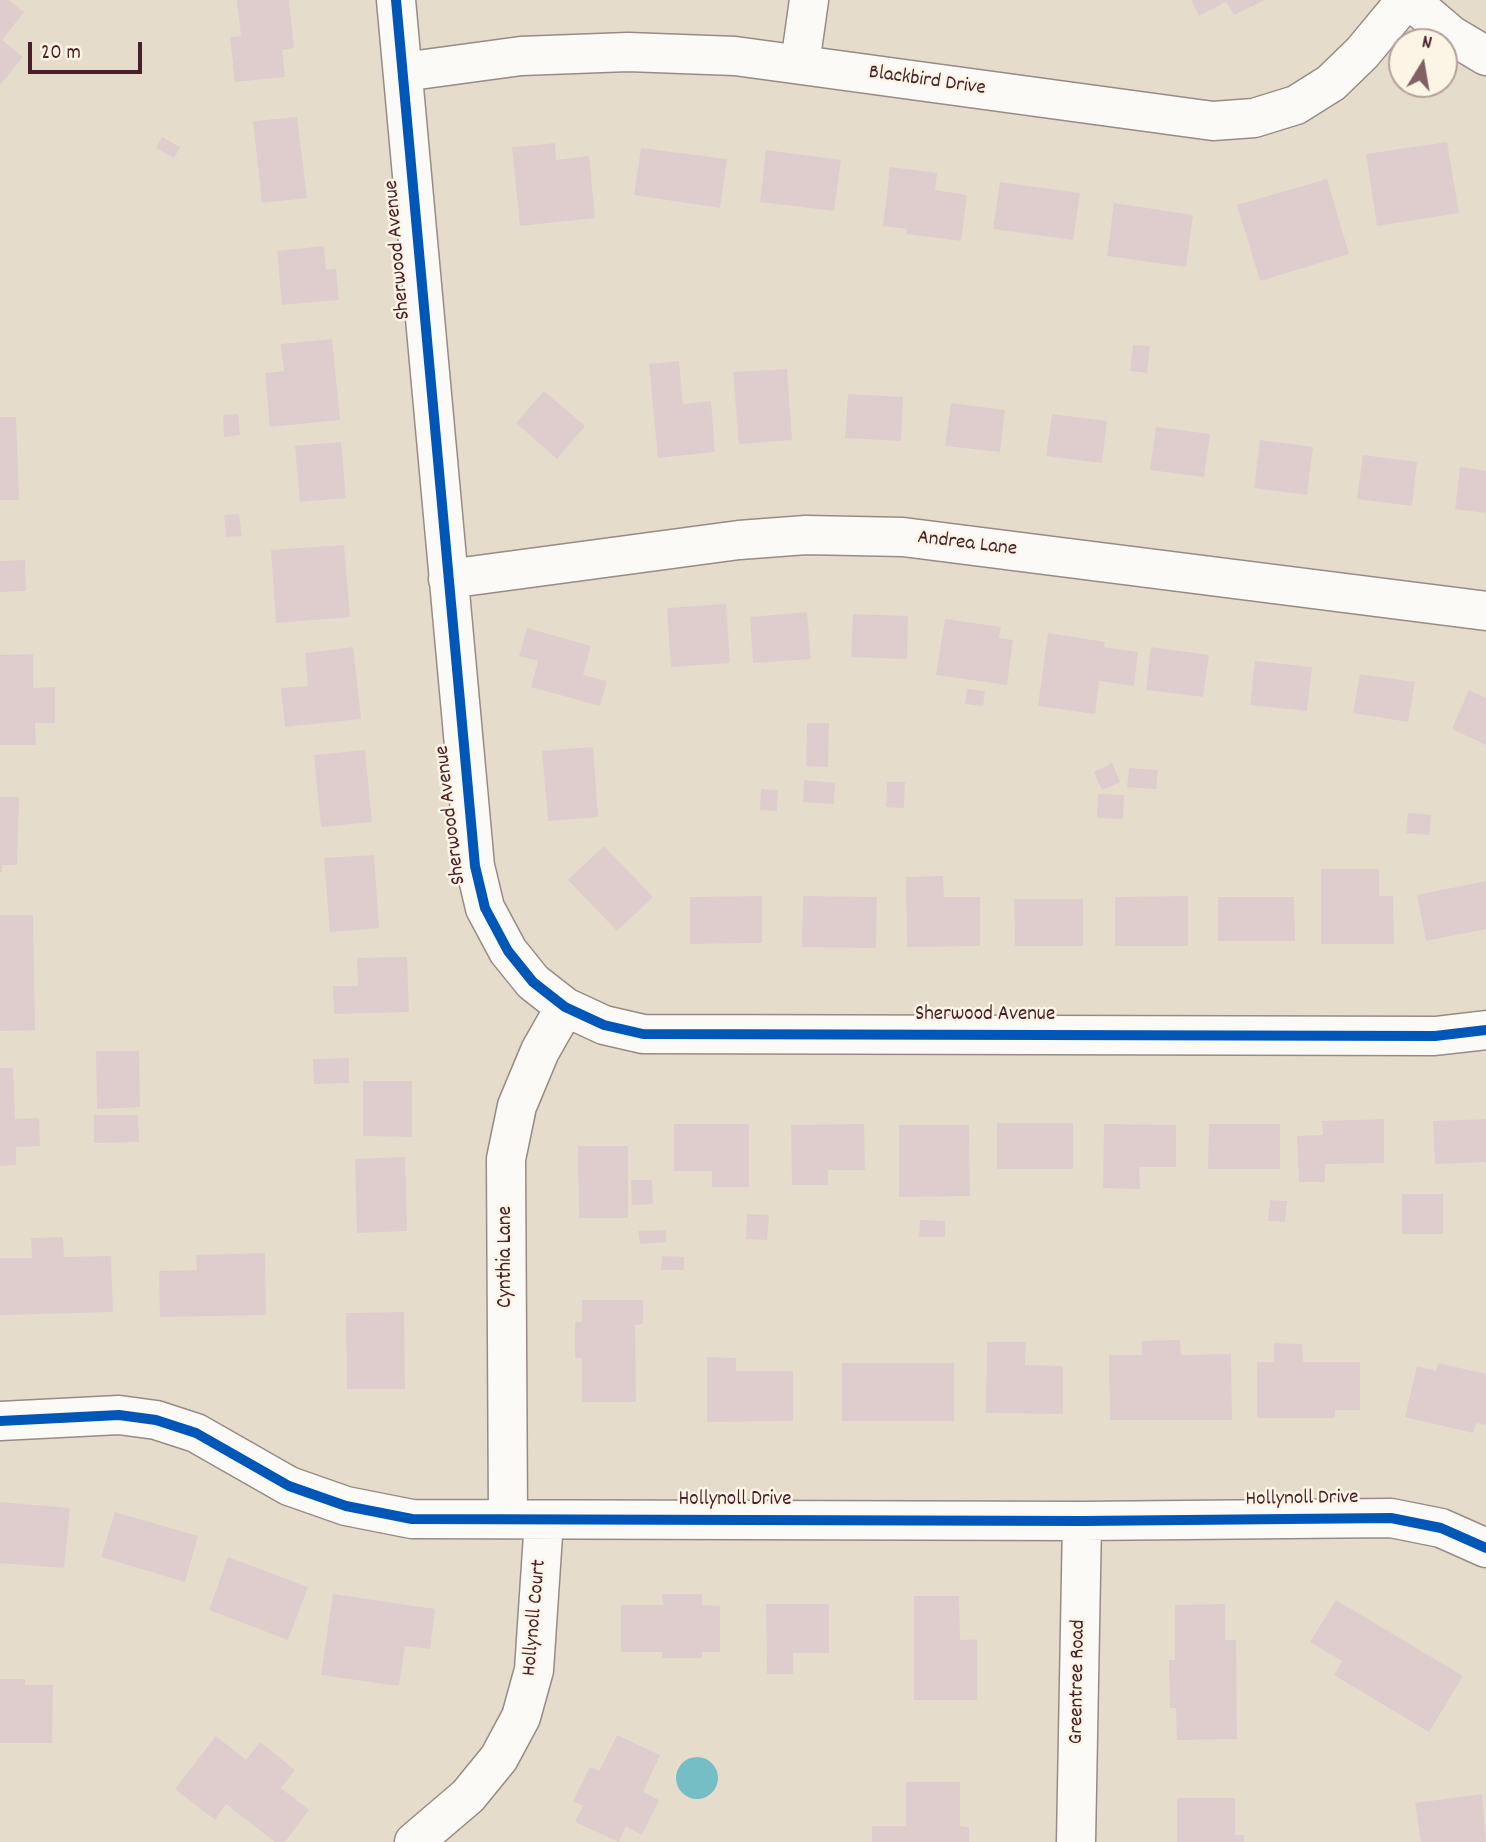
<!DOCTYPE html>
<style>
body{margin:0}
#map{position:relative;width:1486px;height:1842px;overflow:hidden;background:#e6dccc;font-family:Dekko,sans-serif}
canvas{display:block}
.north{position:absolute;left:1388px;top:28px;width:70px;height:70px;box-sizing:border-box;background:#fcf5e5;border:2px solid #b59f9b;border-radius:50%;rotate:11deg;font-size:19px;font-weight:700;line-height:28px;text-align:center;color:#4a1f2b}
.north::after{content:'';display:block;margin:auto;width:24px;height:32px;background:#816163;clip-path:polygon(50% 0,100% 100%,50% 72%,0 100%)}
.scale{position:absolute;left:28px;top:42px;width:114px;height:32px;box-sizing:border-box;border:4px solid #4a1f2b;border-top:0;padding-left:9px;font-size:21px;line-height:24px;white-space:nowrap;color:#4a1f2b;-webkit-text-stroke:5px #fcf5e5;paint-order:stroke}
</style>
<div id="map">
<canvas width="1486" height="1842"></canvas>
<div class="north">N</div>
<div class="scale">20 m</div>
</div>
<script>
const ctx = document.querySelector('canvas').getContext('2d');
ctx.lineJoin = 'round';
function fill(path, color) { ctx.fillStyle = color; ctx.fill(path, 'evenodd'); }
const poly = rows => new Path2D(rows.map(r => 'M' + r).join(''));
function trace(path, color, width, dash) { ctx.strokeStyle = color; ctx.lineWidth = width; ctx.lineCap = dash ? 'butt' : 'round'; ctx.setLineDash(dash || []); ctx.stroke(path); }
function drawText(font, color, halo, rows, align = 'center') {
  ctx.font = font + ' Dekko,sans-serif'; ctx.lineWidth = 5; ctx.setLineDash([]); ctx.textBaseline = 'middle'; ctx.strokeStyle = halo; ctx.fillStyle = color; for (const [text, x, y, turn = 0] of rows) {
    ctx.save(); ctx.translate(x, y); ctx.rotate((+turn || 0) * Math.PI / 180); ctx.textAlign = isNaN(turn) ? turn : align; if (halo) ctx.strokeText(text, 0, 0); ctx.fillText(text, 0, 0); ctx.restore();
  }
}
const water = poly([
 '676 1778a21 21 0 1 1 42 0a21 21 0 1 1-42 0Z'
]);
const building = poly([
 [0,0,9,0,24,12,2,40,23,57,0,85],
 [237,0,289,0,294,48,282,50,285,77,235,82,230,37,241,36],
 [1191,0,1265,0,1234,15,1226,2,1199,16],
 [297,117,307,198,262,203,253,121],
 [162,137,180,147,174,158,156,148],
 [1447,142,1459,213,1377,226,1366,154],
 [555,143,556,160,589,156,595,218,520,226,512,147],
 [641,148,727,159,720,208,634,195],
 [766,150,841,160,834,211,760,202],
 [890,167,937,173,935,190,967,195,961,241,906,234,907,229,883,226],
 [1327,179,1349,254,1260,281,1237,205],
 [1000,182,1080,193,1073,240,993,229],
 [1114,203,1193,215,1186,267,1107,256],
 [324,246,326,270,336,269,339,300,282,305,277,251],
 [332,339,340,420,270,427,265,373,284,371,281,344],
 [1133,345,1150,346,1147,373,1130,371],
 [679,361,683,404,711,401,715,452,658,458,649,364],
 [787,369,792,440,739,444,733,372],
 [544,391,585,426,557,459,516,423],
 [848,394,903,397,901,441,845,438],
 [951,403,1005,410,1000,452,945,446],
 [238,414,240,435,224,437,223,415],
 [1052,414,1107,421,1102,463,1046,456],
 [0,417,16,417,19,500,0,500],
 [1156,427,1210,434,1204,477,1150,470],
 [1260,440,1313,447,1307,495,1254,488],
 [341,442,346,498,300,502,295,446],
 [1363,455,1417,462,1412,506,1357,499],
 [1460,467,1486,471,1486,513,1455,509],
 [239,514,242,536,226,537,224,515],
 [344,545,350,617,276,623,271,550],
 [25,560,26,591,0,592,0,561],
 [726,604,730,663,671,667,667,608],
 [807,612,811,659,753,663,750,617],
 [853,614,908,616,907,659,851,657],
 [945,619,1001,627,999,638,1013,640,1007,685,936,675],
 [527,628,591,646,583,675,607,681,600,706,531,687,538,661,519,656],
 [1048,633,1105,642,1104,647,1138,652,1134,686,1099,681,1095,714,1038,706],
 [353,647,361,719,285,727,281,688,308,686,305,653],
 [1151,647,1209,655,1203,697,1146,690],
 [33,654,33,688,55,687,55,723,35,723,36,745,0,745,0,655],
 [1255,661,1312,667,1307,711,1250,705],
 [1360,674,1415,682,1408,722,1353,713],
 [967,689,985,691,983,706,965,704],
 [1469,690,1486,698,1486,745,1452,729],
 [807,723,829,723,828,767,806,766],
 [593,747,598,817,548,821,542,751],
 [365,750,372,822,321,827,314,755],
 [1112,763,1120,782,1102,790,1094,772],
 [1129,768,1158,770,1156,789,1127,787],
 [804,780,835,783,834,804,803,802],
 [887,782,905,782,904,808,886,807],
 [761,789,778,790,777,811,760,810],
 [1098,794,1124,795,1123,819,1097,818],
 [0,797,19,797,17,865,2,865,2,872,0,872],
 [1408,813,1431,815,1429,835,1406,833],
 [604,846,653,897,617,931,568,880],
 [374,855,379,928,330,932,324,858],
 [1321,869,1379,869,1379,896,1393,896,1394,944,1321,944],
 [943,876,944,897,980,897,980,946,907,947,906,877],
 [1486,881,1486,929,1426,941,1417,895],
 [762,896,762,943,690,944,690,897],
 [803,896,877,897,876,948,802,947],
 [1188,896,1188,946,1115,946,1115,897],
 [1218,897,1294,897,1295,941,1218,941],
 [1014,899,1083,899,1083,946,1015,946],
 [0,915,33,915,35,1030,0,1031],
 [407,957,409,1012,334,1014,333,986,358,986,357,958],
 [96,1051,139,1051,140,1107,97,1109],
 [349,1058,349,1083,314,1084,313,1059],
 [0,1068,13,1068,15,1119,39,1118,40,1146,16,1147,16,1165,0,1166],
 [363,1081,412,1081,412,1137,363,1136],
 [94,1115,138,1115,139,1142,94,1143],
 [1384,1119,1384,1163,1325,1164,1325,1182,1299,1182,1297,1136,1323,1135,1322,1121],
 [1486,1119,1486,1162,1435,1164,1433,1121],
 [997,1123,1073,1123,1073,1169,997,1169],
 [674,1124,749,1124,749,1187,712,1187,712,1171,674,1171],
 [864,1124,865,1170,828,1170,828,1185,792,1185,791,1125],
 [1104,1124,1176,1125,1176,1167,1139,1167,1140,1189,1103,1188],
 [1209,1124,1280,1124,1280,1169,1208,1169],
 [899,1125,969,1125,970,1196,899,1197],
 [578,1146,628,1146,628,1218,579,1218],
 [405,1157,407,1231,357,1233,355,1159],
 [631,1180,652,1180,653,1204,632,1205],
 [1402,1194,1443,1194,1443,1234,1402,1234],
 [1270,1200,1287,1201,1285,1222,1268,1221],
 [747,1214,769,1215,767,1240,746,1239],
 [920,1220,945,1221,945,1237,919,1237],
 [666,1230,666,1242,640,1244,638,1231],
 [63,1237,64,1257,111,1256,113,1312,0,1315,0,1258,32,1258,31,1238],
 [265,1253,266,1315,160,1317,159,1271,197,1270,196,1255],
 [662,1256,684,1257,684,1270,661,1270],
 [582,1300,643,1300,643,1324,635,1325,636,1402,582,1402,582,1358,575,1358,575,1322,582,1322],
 [404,1312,405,1389,347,1389,346,1313],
 [1180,1340,1181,1355,1231,1354,1232,1420,1110,1420,1109,1355,1142,1355,1142,1341],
 [987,1342,1026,1342,1025,1365,1063,1366,1063,1414,986,1413],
 [1274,1343,1302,1344,1303,1362,1360,1362,1360,1410,1335,1410,1335,1418,1257,1418,1257,1362,1274,1362],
 [707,1357,736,1358,736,1371,793,1371,793,1421,707,1422],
 [842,1363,954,1363,954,1421,842,1421],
 [1438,1363,1486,1374,1486,1425,1476,1423,1473,1433,1405,1417,1417,1366,1436,1371],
 [0,1502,70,1508,64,1568,0,1563],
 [115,1512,198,1536,185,1582,101,1557],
 [228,1557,308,1587,288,1640,209,1610],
 [333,1594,435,1609,430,1649,405,1646,399,1686,321,1675],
 [662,1594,702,1594,702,1605,720,1606,720,1652,702,1652,702,1658,662,1658,662,1652,621,1652,621,1605,663,1605],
 [914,1596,959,1596,960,1640,977,1639,977,1700,914,1700],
 [1336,1600,1463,1676,1429,1732,1334,1675,1342,1661,1310,1642],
 [766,1604,829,1604,829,1653,793,1653,793,1674,767,1674],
 [1225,1604,1225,1640,1236,1640,1237,1739,1177,1740,1176,1708,1170,1708,1169,1660,1175,1660,1175,1605],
 [0,1679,25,1679,25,1685,53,1685,52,1743,0,1743],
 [617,1735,660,1755,643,1792,659,1800,642,1835,626,1826,619,1842,575,1822,583,1806,573,1801,590,1767,599,1771],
 [216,1736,246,1760,260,1742,295,1770,281,1788,309,1810,285,1842,275,1842,226,1804,215,1820,175,1789],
 [906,1782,960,1782,960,1826,969,1827,969,1842,872,1842,872,1826,906,1826],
 [1482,1794,1486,1842,1421,1842,1415,1803],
 [1177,1798,1235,1798,1235,1835,1244,1835,1244,1842,1177,1842]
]);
const minor = poly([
 [396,0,475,866,485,908,508,951,533,982,565,1007,604,1025,643,1034,1435,1036,1486,1030],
 [1410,0,1451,35,1486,56],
 [800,64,809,0],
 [403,72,521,56,628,52,735,56,1213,121,1254,118,1296,105,1331,83,1362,53,1406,0],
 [448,579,739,540,806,535,903,537,1486,611],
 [0,1421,119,1415,156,1420,196,1433,289,1486,346,1506,412,1519,1082,1521,1391,1518,1441,1528,1486,1548],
 [508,1519,506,1159,517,1106,540,1051,565,1007],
 [414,1842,468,1796,499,1758,521,1717,534,1670,544,1520],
 [1076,1842,1082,1521]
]);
const cycleway = poly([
 [396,0,475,866,485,908,508,951,533,982,565,1007,604,1025,643,1034,1435,1036,1486,1030],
 [0,1421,119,1415,156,1420,196,1433,289,1486,346,1506,412,1519,1082,1521,1391,1518,1441,1528,1486,1548]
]);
const streetNames = [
 ["Blackbird Drive",927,82,8],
 ["Sherwood Avenue",399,250,-95],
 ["Andrea Lane",967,545,7],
 ["Sherwood Avenue",452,815,-97],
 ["Sherwood Avenue",985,1016],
 ["Cynthia Lane",507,1257,-90],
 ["Hollynoll Drive",1302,1500,-1],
 ["Hollynoll Drive",735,1501],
 ["Hollynoll Court",536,1618,-85],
 ["Greentree Road",1079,1682,-89]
];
fill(water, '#76bec6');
fill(building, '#dfcdcd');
trace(minor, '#978b85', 41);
trace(minor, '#fbfaf7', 38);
trace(cycleway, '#0057b8', 10);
drawText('21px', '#4a1f2b', '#fcf5e5', streetNames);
</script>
